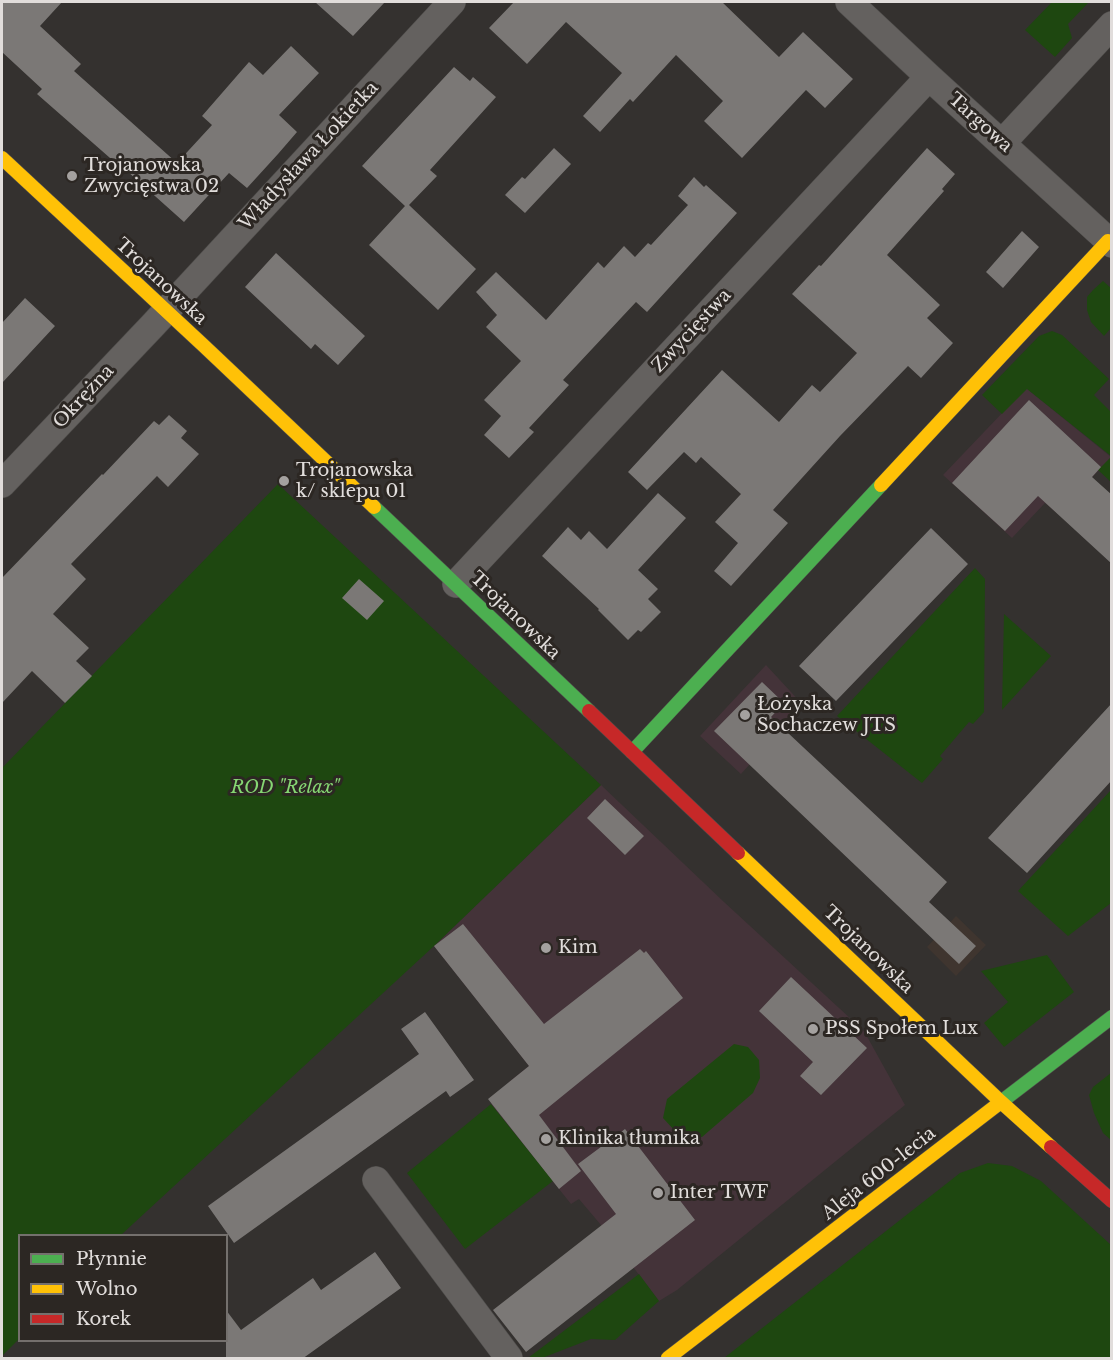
<!DOCTYPE html>
<meta charset="utf-8">
<style>
body{margin:0}
#map{position:relative;width:1113px;height:1360px;overflow:hidden;background:#34312f;font-family:"Libre Baskerville",serif}
canvas{display:block}
.frame{position:absolute;inset:0;border:3px solid #e1dddb;pointer-events:none}
.legend{position:absolute;left:18px;top:1234px;width:210px;height:108px;box-sizing:border-box;background:#2c2723;border:2px solid #74706d;margin:0;padding:8px 10px;list-style:none;font-size:18px;color:#e1dddb}
.legend li{display:flex;align-items:center;gap:12px;height:30px}
.legend b{width:30px;border:2px solid #74706d}
</style>
<div id="map">
<canvas width="1113" height="1360"></canvas>
<div class="frame"></div>
<ul class="legend">
<li><b style="height:8px;background:#4caf50"></b>Płynnie</li>
<li><b style="height:8px;background:#ffc107"></b>Wolno</li>
<li><b style="height:8px;background:#c62828"></b>Korek</li>
</ul>
</div>
<script>
const ctx = document.querySelector('canvas').getContext('2d');
ctx.lineJoin = 'round';
function fill(path, color) { ctx.fillStyle = color; ctx.fill(path, 'evenodd'); }
const poly = rows => new Path2D(rows.map(r => 'M' + r).join(''));
function trace(path, color, width, dash) { ctx.strokeStyle = color; ctx.lineWidth = width; ctx.lineCap = dash ? 'butt' : 'round'; ctx.setLineDash(dash || []); ctx.stroke(path); }
function drawText(font, color, halo, rows, align = 'center') {
  ctx.font = font + ' "Libre Baskerville",serif'; ctx.lineWidth = 6; ctx.setLineDash([]); ctx.textBaseline = 'middle'; ctx.strokeStyle = halo; ctx.fillStyle = color; for (const [text, x, y, turn = 0] of rows) {
    ctx.save(); ctx.translate(x, y); ctx.rotate((+turn || 0) * Math.PI / 180); ctx.textAlign = isNaN(turn) ? turn : align; if (halo) ctx.strokeText(text, 0, 0); ctx.fillText(text, 0, 0); ctx.restore();
  }
}
const commercial = poly([
 [1026,388,1111,457,1058,514,1045,503,1012,538,943,475],
 [766,665,803,705,741,774,700,736],
 [601,785,724,902,864,1031,905,1105,677,1290,659,1301,601,1225,579,1199,571,1204,491,1104,510,1081,529,1066,434,946]
]);
const built = poly([
 [956,916,986,945,956,976,927,947]
]);
const green = poly([
 [1052,2,1089,2,1068,24,1072,38,1055,57,1025,30],
 [1103,281,1112,289,1111,328,1104,336,1091,322,1087,310,1087,297,1093,290],
 [1052,331,1062,335,1109,379,1094,395,1111,412,1111,456,1027,389,1002,414,982,395,1039,336],
 [1111,457,1111,482,1098,470],
 [278,484,601,785,434,946,121,1235,20,1236,19,1339,2,1356,2,768],
 [975,568,985,579,984,712,973,724,969,722,940,756,943,759,922,783,837,716],
 [1004,614,1051,656,1002,710],
 [1111,790,1111,903,1068,936,1018,891],
 [1047,955,1074,992,1004,1047,984,1023,1008,1002,981,971],
 [734,1044,748,1047,759,1060,760,1078,753,1093,702,1137,675,1131,663,1118,667,1099],
 [1111,1073,1111,1140,1103,1133,1094,1113,1089,1095,1093,1087],
 [491,1104,553,1181,465,1249,407,1173],
 [988,1163,1012,1166,1041,1181,1111,1245,1111,1358,724,1358,960,1173],
 [639,1274,659,1301,615,1340,591,1339,542,1358,528,1358]
]);
const building = poly([
 [2,2,62,2,40,26,81,64,74,71,177,163,212,125,202,116,249,62,263,75,291,46,319,73,279,115,297,132,278,154,247,188,229,173,184,222,127,171,126,172,37,94,42,89,2,52],
 [315,2,385,2,353,36],
 [514,2,722,2,779,57,803,32,853,79,825,108,806,90,742,158,704,121,723,101,676,55,633,102,630,99,600,132,583,116,622,73,566,22,527,64,489,28],
 [454,67,470,81,473,77,496,97,430,170,437,176,409,205,476,269,438,310,369,245,405,206,362,166],
 [554,148,571,164,525,213,505,195,522,177,525,179],
 [927,148,955,174,942,189,944,191,887,255,940,305,927,318,953,343,921,378,908,366,840,436,773,510,788,523,731,586,714,571,738,543,715,522,741,494,701,457,696,463,684,452,647,490,628,472,722,370,779,422,812,385,820,392,857,353,792,294,819,265,821,266],
 [694,177,704,187,706,185,737,213,647,312,636,302,563,380,569,385,529,428,534,432,509,458,484,435,501,416,484,400,521,361,486,327,497,315,476,292,496,272,546,320,598,262,604,268,624,246,635,257,648,243,651,245,688,205,678,196],
 [1022,231,1039,247,1003,288,986,272],
 [276,253,365,336,338,365,315,344,311,349,245,287],
 [25,298,55,326,2,383,2,323],
 [1029,400,1101,467,1092,477,1112,495,1112,564,1038,496,1005,531,952,483],
 [169,415,187,431,181,438,199,454,168,487,157,476,71,564,86,579,53,614,89,648,76,661,92,676,65,703,32,671,2,703,2,578,102,474,103,475,154,421,159,425],
 [658,493,686,518,638,570,658,589,648,599,661,612,641,632,638,630,628,640,598,610,599,609,542,556,568,527,581,540,589,531,607,549],
 [931,528,968,564,836,701,799,666],
 [359,579,384,601,367,620,342,598],
 [762,682,784,703,771,717,947,882,929,902,976,946,959,964,714,731],
 [1112,703,1112,780,1027,873,988,838],
 [605,799,644,836,625,855,587,818],
 [463,924,544,1024,640,949,644,953,646,951,683,998,539,1115,581,1171,559,1189,488,1099,529,1066,434,946],
 [791,977,867,1048,821,1095,800,1076,813,1062,759,1011],
 [425,1012,474,1080,450,1097,446,1091,234,1243,208,1206,419,1054,401,1029],
 [625,1129,695,1220,526,1352,493,1310,616,1214,578,1164],
 [375,1252,401,1288,302,1359,226,1359,226,1310,241,1330,313,1278,321,1290]
]);
const street = poly([
 [849,2,929,77,1112,244],
 [1002,143,1112,25],
 [2,484,154,324,452,2],
 [456,584,929,77],
 [376,1180,509,1358]
]);
const fast = poly([
 [374,507,589,711],
 [632,752,881,485],
 [997,1105,1112,1017]
]);
const slow = poly([
 [2,158,204,346,374,507],
 [881,485,1108,241],
 [738,853,1001,1102,1051,1147],
 [668,1358,997,1105]
]);
const jam = poly([
 [589,711,738,853],
 [1051,1147,1112,1201]
]);
const markers = [
 [72,176,6,"#a4a19f"],
 [284,481,6,"#a4a19f"],
 [745,715,6,"#a4a19f"],
 [546,948,6,"#a4a19f"],
 [813,1029,6,"#a4a19f"],
 [546,1139,6,"#a4a19f"],
 [658,1193,6,"#a4a19f"]
];
const streetNames = [
 ["Targowa",980,123,42],
 ["Władysława Łokietka",309,156,-47],
 ["Trojanowska",161,282,43],
 ["Zwycięstwa",692,331,-47],
 ["Okrężna",84,397,-47],
 ["Trojanowska",515,616,44],
 ["Trojanowska",868,950,44],
 ["Aleja 600-lecia",879,1174,-38]
];
const poiNames = [
 ["Trojanowska",84,166],
 ["Zwycięstwa 02",84,187],
 ["Trojanowska",296,471],
 ["k/ sklepu 01",296,492],
 ["Łożyska",757,705],
 ["Sochaczew JTS",757,726],
 ["Kim",558,948],
 ["PSS Społem Lux",825,1029],
 ["Klinika tłumika",558,1139],
 ["Inter TWF",670,1193]
];
const parkNames = [
 ["ROD \"Relax\"",285,788]
];
fill(commercial, '#443339');
fill(built, '#3f352f');
fill(green, '#1e4710');
fill(building, '#7b7876');
trace(street, '#4f4d4b', 28);
trace(fast, '#4f4d4b', 15);
trace(slow, '#4f4d4b', 15);
trace(jam, '#4f4d4b', 15);
trace(street, '#64615f', 27);
trace(fast, '#4caf50', 14);
trace(slow, '#ffc107', 14);
trace(jam, '#c62828', 14);
for (const [x, y, r, color] of markers) { const dot = new Path2D(); dot.arc(x, y, r, 0, 2 * Math.PI); ctx.fillStyle = color; ctx.fill(dot); trace(dot, '#2c2723', 2); }
drawText('18px', '#e1dddb', '#2c2723', streetNames);
drawText('18px', '#e1dddb', '#2c2723', poiNames, 'left');
drawText('italic 18px', '#86d773', '#2c2723', parkNames);
</script>
